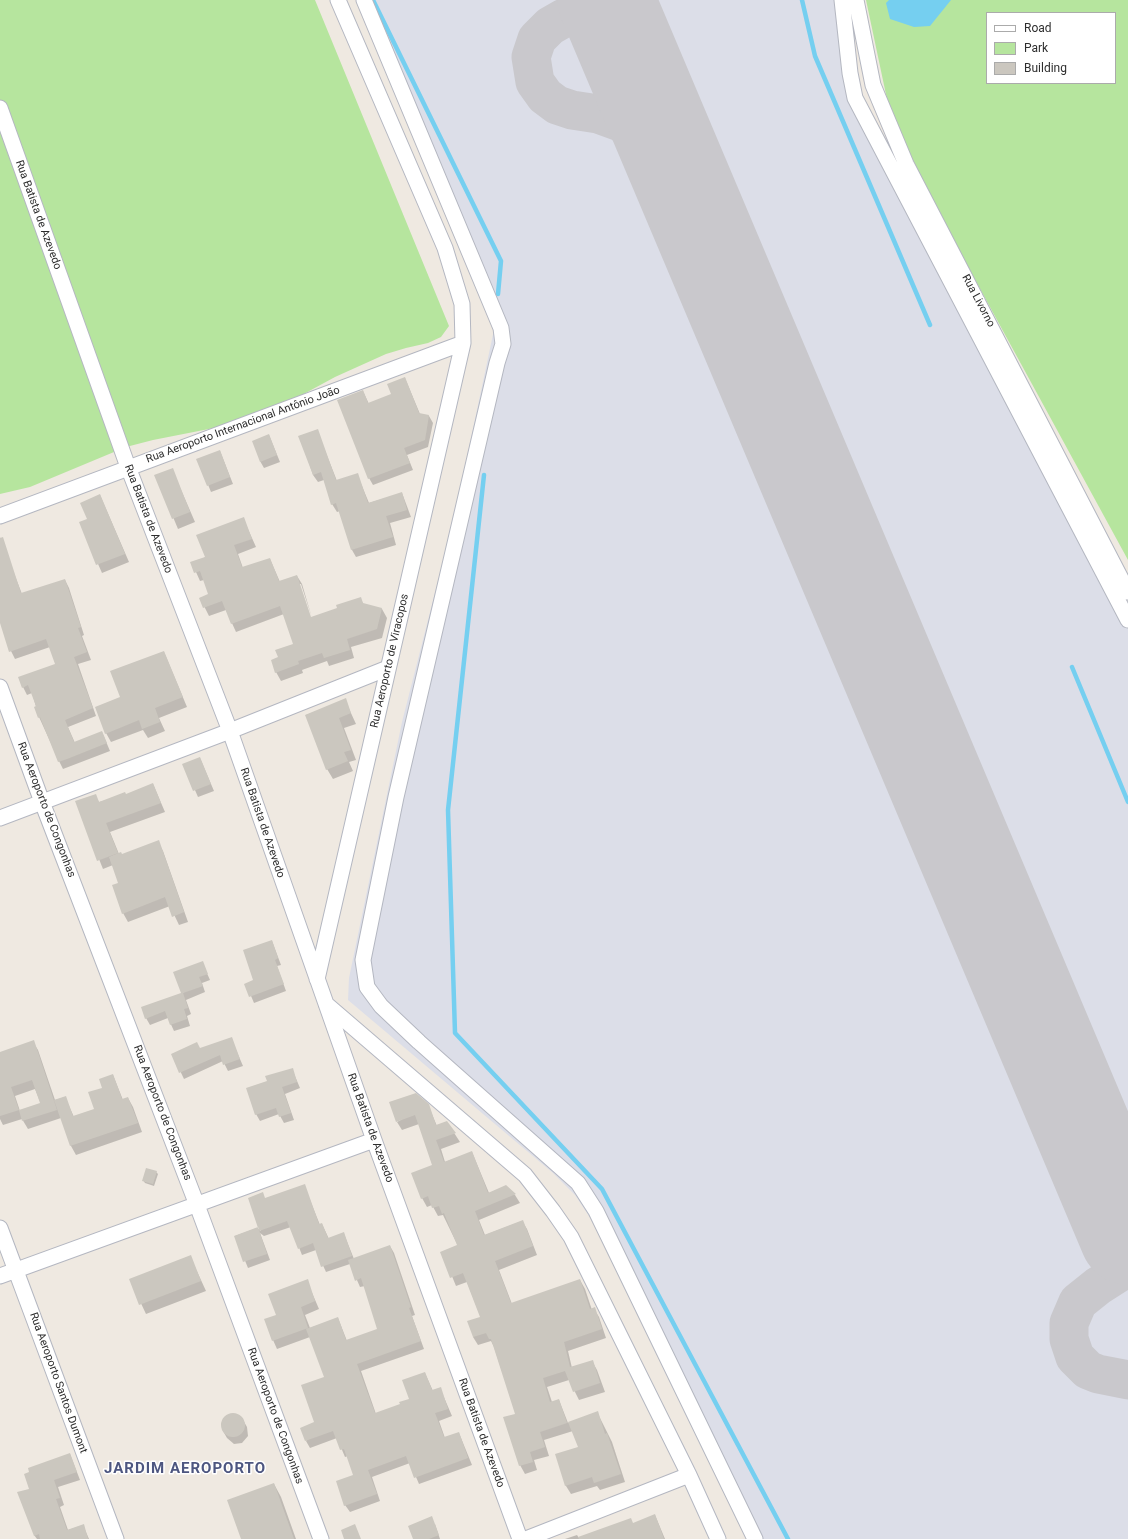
<!DOCTYPE html>
<meta charset="utf-8">
<style>
body{margin:0}
#map{position:relative;width:1128px;height:1539px;overflow:hidden;background:#efe9e1;font-family:Roboto,sans-serif}
canvas{display:block}
.legend{position:absolute;left:986px;top:12px;width:130px;height:72px;box-sizing:border-box;background:#fff;border:1px solid #ababab;margin:0;padding:5px 7px;list-style:none;font-size:12px;color:#2e2e2e}
.legend li{display:flex;align-items:center;gap:8px;height:20px}
.legend b{width:20px;border:1px solid #ababab}
</style>
<div id="map">
<canvas width="1128" height="1539"></canvas>
<ul class="legend">
<li><b style="height:5px;background:#fff"></b>Road</li>
<li><b style="height:11px;background:#b6e59e"></b>Park</li>
<li><b style="height:11px;background:#cbc7bf"></b>Building</li>
</ul>
</div>
<script>
const ctx = document.querySelector('canvas').getContext('2d');
ctx.lineJoin = 'round';
function fill(path, color) { ctx.fillStyle = color; ctx.fill(path, 'evenodd'); }
const poly = rows => new Path2D(rows.map(r => 'M' + r).join(''));
function trace(path, color, width, dash) { ctx.strokeStyle = color; ctx.lineWidth = width; ctx.lineCap = dash ? 'butt' : 'round'; ctx.setLineDash(dash || []); ctx.stroke(path); }
function drawText(font, color, halo, rows, align = 'center') {
  ctx.font = font + ' Roboto,sans-serif'; ctx.lineWidth = 3; ctx.setLineDash([]); ctx.textBaseline = 'middle'; ctx.strokeStyle = halo; ctx.fillStyle = color; for (const [text, x, y, turn = 0] of rows) {
    ctx.save(); ctx.translate(x, y); ctx.rotate((+turn || 0) * Math.PI / 180); ctx.textAlign = isNaN(turn) ? turn : align; if (halo) ctx.strokeText(text, 0, 0); ctx.fillText(text, 0, 0); ctx.restore();
  }
}
const airport = poly([
 [361,0,849,0,860,98,1128,608,1128,1539,747,1539,593,1222,575,1195,553,1173,348,1000,349,978,402,722,454,518,495,325]
]);
const green = poly([
 [0,0,315,0,449,326,441,337,428,343,406,348,386,354,335,377,300,396,214,428,153,440,126,447,30,487,0,494],
 [866,0,1128,0,1128,560,919,177,888,104],
 [987,13,1115,13,1115,83,987,83]
]);
const water = poly([
 [889,0,951,0,930,26,914,27,890,19,886,3]
]);
const shadow = poly([
 [405,378,420,414,429,416,433,423,428,447,407,455,413,470,373,485,369,478,363,391,369,404,392,395],
 [317,430,337,481,357,474,369,503,402,493,411,517,390,523,396,545,356,557,352,550,340,511,337,512,332,504,324,480,318,482,313,475,300,436],
 [269,435,280,462,264,468,260,461],
 [220,451,233,484,211,492,198,460],
 [172,469,195,522,178,529,156,476],
 [100,495,129,562,102,573,80,523,88,520],
 [243,518,256,547,238,554,243,568,270,559,280,582,297,576,302,584,312,618,338,609,360,598,364,605,382,609,387,618,382,638,351,647,354,658,329,666,327,661,302,670,303,673,281,681,276,672,295,644,284,614,236,632,226,610,209,616,200,598,210,595,204,580,200,581,192,563,206,557],
 [299,584,301,584,313,621,311,622],
 [0,537,22,594,65,580,69,588,84,635,82,636,91,660,78,664,96,716,68,727,75,743,102,732,110,751,63,769,59,761,39,717,32,693,27,695,23,687,56,665,50,647,15,659,11,651,0,620],
 [164,652,187,707,159,718,165,731,148,738,143,730,111,742,106,733,122,698],
 [345,700,356,724,344,728,356,760,349,762,353,771,333,779,327,769,306,715],
 [200,758,214,791,198,797,184,765],
 [153,784,165,812,110,832,119,854,122,856,158,842,163,851,188,922,179,925,170,906,128,922,123,913,120,884,113,865,103,869,76,802,95,795,99,802,126,795],
 [272,941,281,965,277,966,286,991,254,1003,246,984,254,981],
 [202,962,210,980,202,983,205,992,186,1000,191,1014,187,1016,190,1026,174,1031,168,1018,150,1025,146,1018,183,993],
 [231,1038,243,1066,228,1071,223,1061,184,1079,172,1054,200,1049],
 [33,1042,38,1050,55,1100,65,1097,74,1117,95,1110,103,1088,113,1075,123,1100,128,1098,133,1107,142,1132,76,1155,71,1146,61,1118,28,1129,22,1119,3,1125,0,1119,0,1053],
 [35,1089,41,1104,20,1111,15,1096],
 [292,1069,300,1088,285,1094,294,1120,284,1123,279,1114,260,1121,256,1114,268,1082],
 [428,1105,437,1126,447,1122,460,1142,441,1149,445,1162,472,1152,489,1193,506,1186,515,1195,520,1203,479,1220,485,1235,522,1221,527,1229,537,1255,499,1270,512,1304,580,1280,585,1289,592,1310,594,1309,599,1317,606,1338,568,1351,572,1368,592,1361,597,1370,605,1392,579,1400,569,1380,547,1387,552,1402,559,1400,568,1423,597,1412,612,1442,625,1482,600,1490,597,1486,571,1494,566,1486,556,1455,579,1448,573,1431,544,1440,549,1456,534,1460,537,1470,525,1474,520,1465,516,1414,494,1347,491,1341,478,1345,473,1337,481,1318,467,1282,456,1286,442,1252,458,1246,443,1215,438,1216,432,1205,427,1207,422,1198,433,1166,419,1124,402,1130,397,1122],
 [156,1172,158,1174,154,1186,145,1183,143,1180],
 [304,1185,320,1225,322,1224,329,1239,344,1234,354,1259,390,1246,394,1253,415,1315,412,1316,424,1349,361,1371,376,1414,402,1405,410,1399,425,1373,433,1391,440,1388,452,1416,439,1421,445,1438,459,1433,472,1465,419,1484,410,1463,372,1477,380,1501,350,1512,345,1505,354,1476,348,1456,345,1457,337,1438,310,1448,306,1441,316,1423,325,1377,310,1337,277,1349,273,1340,277,1316,307,1281,319,1309,305,1315,310,1328,338,1318,347,1341,379,1330,365,1286,360,1287,350,1264,326,1272,316,1250,302,1255,291,1227,264,1236,260,1233,270,1260,248,1268,235,1236,257,1228,261,1231,249,1198,266,1199],
 [190,1256,206,1291,146,1314,130,1280],
 [236,1414,243,1420,247,1427,248,1436,242,1443,234,1444,227,1438,223,1431,222,1422,227,1415],
 [70,1454,80,1480,58,1487,64,1505,60,1507,68,1530,83,1525,89,1539,37,1539,34,1535,30,1489],
 [274,1484,281,1497,296,1539,242,1539],
 [655,1515,665,1539,565,1539,577,1535,579,1538,633,1524],
 [435,1524,440,1539,414,1539]
]);
const stream = poly([
 [373,0,501,261,498,294],
 [802,0,815,56,930,325],
 [484,475,448,810,455,1033,602,1189,788,1539],
 [1072,667,1128,802]
]);
const taxiway = poly([
 [609,7,564,18,550,26,537,39,531,57,535,82,545,96,557,105,572,110,598,114,620,122,637,132,678,169],
 [1128,1267,1098,1286,1078,1302,1069,1323,1069,1339,1075,1357,1088,1370,1098,1374,1128,1380]
]);
const runway = poly([
 [606,0,1128,1236]
]);
const building = poly([
 [405,377,419,413,429,415,425,440,404,448,410,463,368,479,337,400,363,390,368,403,391,394,387,384],
 [318,429,336,480,358,473,368,503,402,492,407,510,386,516,393,537,351,550,336,503,331,505,321,472,313,475,298,436],
 [269,434,277,455,260,462,252,441],
 [220,450,230,477,207,486,196,459],
 [173,468,190,512,172,519,154,475],
 [100,494,125,554,96,565,79,522,87,519,80,503],
 [244,517,252,539,234,545,242,567,270,558,279,581,297,575,311,617,337,608,336,605,361,597,363,603,382,608,377,629,347,639,350,650,324,658,322,653,298,661,299,664,275,673,271,660,278,657,275,650,293,644,280,606,231,624,222,601,203,608,199,598,208,594,200,571,194,573,190,562,205,557,196,535],
 [3,537,21,593,65,579,81,627,78,628,87,652,74,657,93,708,65,720,74,742,102,731,107,743,67,759,58,762,40,717,38,718,34,707,36,706,28,685,22,688,18,677,55,664,46,639,9,652,0,623,0,538],
 [164,651,183,697,155,708,160,722,142,729,139,720,105,734,95,707,120,697,110,671],
 [346,698,351,713,339,718,351,750,344,752,348,761,326,770,305,715],
 [200,757,211,784,193,791,182,764],
 [153,783,161,803,106,823,118,853,97,861,75,801,96,794,99,802,125,792,126,794],
 [159,840,184,912,172,917,165,897,122,914,112,885,118,883,109,857,121,852,122,854],
 [272,940,278,958,275,960,284,984,249,997,244,984,253,980,243,950],
 [203,961,208,974,199,977,203,986,183,993,188,1008,184,1009,187,1019,170,1025,165,1011,145,1019,141,1007,181,993,173,972],
 [232,1037,240,1059,223,1065,220,1055,179,1073,171,1054,197,1042,200,1048],
 [34,1040,57,1110,22,1121,19,1110,0,1116,0,1052],
 [32,1080,40,1103,19,1110,11,1087],
 [293,1068,297,1082,282,1087,291,1113,279,1117,276,1108,255,1115,246,1088,267,1081,265,1076],
 [113,1074,122,1099,128,1097,138,1123,70,1146,54,1100,66,1096,73,1116,94,1109,88,1092,102,1088,99,1079],
 [416,1093,429,1104,436,1125,447,1121,456,1133,436,1140,444,1162,472,1151,488,1193,506,1185,516,1194,475,1211,484,1235,523,1220,533,1246,495,1261,511,1303,580,1279,590,1309,595,1307,602,1329,564,1342,570,1367,593,1360,600,1383,573,1392,565,1371,543,1378,550,1402,559,1399,567,1423,540,1432,545,1447,530,1452,533,1462,519,1466,503,1417,515,1414,491,1339,489,1339,486,1333,473,1337,467,1321,480,1317,463,1273,450,1278,440,1252,457,1245,444,1213,442,1214,439,1206,432,1208,428,1196,421,1199,411,1173,432,1165,415,1115,396,1122,389,1102],
 [146,1168,157,1171,153,1184,142,1181],
 [305,1184,319,1224,322,1223,328,1238,344,1232,352,1256,321,1267,313,1243,298,1249,287,1221,259,1231,248,1198,263,1192,265,1198],
 [258,1227,267,1254,243,1262,234,1236],
 [390,1245,411,1307,409,1308,421,1341,357,1364,375,1413,400,1404,399,1402,409,1399,402,1380,425,1372,432,1390,441,1387,448,1409,435,1413,444,1437,459,1432,468,1458,414,1478,406,1456,368,1470,377,1494,344,1506,336,1481,353,1475,344,1449,340,1450,333,1431,305,1441,300,1428,314,1422,301,1385,324,1377,306,1329,338,1317,346,1340,377,1329,361,1278,355,1281,348,1260],
 [191,1255,201,1281,139,1305,129,1279],
 [308,1279,315,1301,301,1307,308,1328,272,1341,264,1319,276,1315,268,1294],
 [598,1411,605,1434,607,1433,621,1474,594,1483,592,1477,565,1486,555,1454,578,1447,568,1422],
 '221 1425a12 12 0 1 1 24 0a12 12 0 1 1-24 0Z',
 [70,1453,77,1472,54,1480,60,1498,56,1499,67,1530,84,1524,88,1539,40,1539,39,1534,34,1536,17,1492,29,1489,24,1474,29,1472,28,1468],
 [274,1483,294,1539,241,1539,227,1500],
 [655,1514,664,1539,579,1539,578,1537,631,1518,633,1523],
 [432,1516,439,1535,429,1539,413,1539,408,1526],
 [355,1524,361,1539,344,1539,341,1530]
]);
const minor = poly([
 [364,0,501,328,503,344,497,363,396,797,363,960,367,987,381,1006,419,1042,578,1183,596,1211,755,1539],
 [842,0,850,73,855,98,1128,620],
 [856,0,873,85,906,164,1128,592],
 [0,108,128,467,230,731,374,1140,520,1539],
 [0,516,463,343],
 [0,687,42,802,197,1205,321,1539],
 [0,818,230,731,388,668],
 [317,979,463,343,462,304,445,248,338,0],
 [326,1004,525,1175,553,1211,571,1237,689,1475,718,1539],
 [0,1228,116,1539],
 [0,1276,374,1140],
 [526,1539,689,1475]
]);
const streetNames = [
 ["Rua Batista de Azevedo",38,215,70],
 ["Rua Livorno",978,301,62],
 ["Rua Aeroporto Internacional Antônio João",243,425,-20],
 ["Rua Batista de Azevedo",148,519,69],
 ["Rua Aeroporto de Viracopos",390,661,-77],
 ["Rua Aeroporto de Congonhas",46,810,69],
 ["Rua Batista de Azevedo",262,823,71],
 ["Rua Aeroporto de Congonhas",162,1113,69],
 ["Rua Batista de Azevedo",370,1128,70],
 ["Rua Aeroporto Santos Dumont",58,1383,70],
 ["Rua Aeroporto de Congonhas",275,1416,70],
 ["Rua Batista de Azevedo",481,1433,70]
];
const districtNames = [
 ["JARDIM AEROPORTO",185,1469]
];
fill(airport, '#dcdee8');
fill(green, '#b6e59e');
fill(water, '#75cff0');
fill(shadow, '#0003');
trace(stream, '#75cff0', 4.5);
trace(taxiway, '#c9c8cc', 39);
trace(runway, '#c9c8cc', 97);
fill(building, '#cbc7bf');
trace(minor, '#b4b7c1', 17);
trace(minor, '#fff', 15);
drawText('11px', '#2e2e2e', '#fff', streetNames);
ctx.letterSpacing = '1px';
drawText('bold 15px', '#4d5680', '#fff', districtNames);
ctx.letterSpacing = '0px';
</script>
